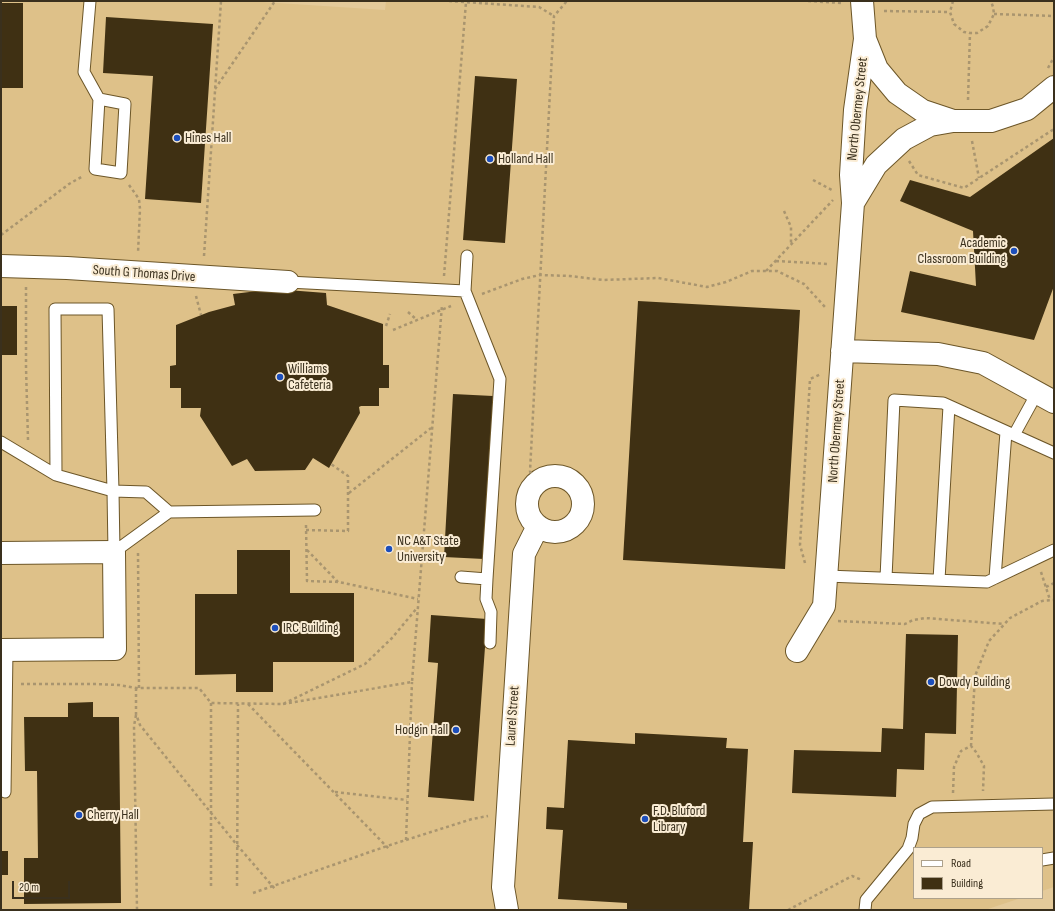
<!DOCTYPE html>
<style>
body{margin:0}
#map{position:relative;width:1055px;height:911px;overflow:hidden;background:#e4ca9a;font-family:"Sofia Sans Condensed",sans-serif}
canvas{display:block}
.frame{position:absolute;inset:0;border:2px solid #3a301d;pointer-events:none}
.legend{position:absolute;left:913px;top:847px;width:130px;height:52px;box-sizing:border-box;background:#faecd4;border:1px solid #ada18b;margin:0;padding:5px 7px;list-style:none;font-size:12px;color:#3a301d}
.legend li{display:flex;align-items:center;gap:8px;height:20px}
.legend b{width:20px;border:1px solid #ada18b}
.scale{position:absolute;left:12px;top:881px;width:58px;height:18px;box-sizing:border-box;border:2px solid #3a301d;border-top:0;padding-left:5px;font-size:12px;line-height:14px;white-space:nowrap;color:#3a301d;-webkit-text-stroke:3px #faecd4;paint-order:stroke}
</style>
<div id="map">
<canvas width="1055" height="911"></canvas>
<div class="frame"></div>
<ul class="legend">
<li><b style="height:5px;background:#fff"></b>Road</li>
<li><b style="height:11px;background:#3f3013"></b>Building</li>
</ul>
<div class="scale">20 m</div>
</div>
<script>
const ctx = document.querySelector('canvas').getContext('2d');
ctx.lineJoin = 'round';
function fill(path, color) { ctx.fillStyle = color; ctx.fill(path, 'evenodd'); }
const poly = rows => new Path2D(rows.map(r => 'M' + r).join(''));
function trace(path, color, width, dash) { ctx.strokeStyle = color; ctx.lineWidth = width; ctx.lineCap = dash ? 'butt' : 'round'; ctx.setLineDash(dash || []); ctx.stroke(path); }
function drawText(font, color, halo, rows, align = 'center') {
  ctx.font = font + ' "Sofia Sans Condensed",sans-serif'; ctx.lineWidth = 4; ctx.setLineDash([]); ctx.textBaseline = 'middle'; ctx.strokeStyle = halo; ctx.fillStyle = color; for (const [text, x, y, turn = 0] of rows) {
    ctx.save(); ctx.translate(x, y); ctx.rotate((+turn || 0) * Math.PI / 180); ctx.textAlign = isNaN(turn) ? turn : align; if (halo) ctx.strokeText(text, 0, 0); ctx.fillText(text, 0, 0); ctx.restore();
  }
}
const built = poly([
 [1,1,247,1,385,10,386,1,1054,1,1054,887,1042,891,1042,848,914,848,914,898,1021,898,985,910,1,910]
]);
const building = poly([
 [1,3,23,3,23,88,1,88],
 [106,17,213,24,201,203,145,199,153,76,103,73],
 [475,76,517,79,505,243,463,240],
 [1054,138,1054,286,1034,340,901,312,910,271,976,286,973,231,900,201,910,180,970,197],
 [274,289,326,293,327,305,383,324,383,365,389,365,389,388,379,388,379,406,361,406,359,407,360,413,329,468,313,458,305,470,255,471,247,459,232,466,200,416,201,408,181,408,181,388,170,388,170,366,176,365,176,325,209,312,235,305,233,294],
 [638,301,800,310,785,569,623,560],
 [1,306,17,306,17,355,1,355],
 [453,394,493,396,484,559,444,557],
 [237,550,290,550,290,593,354,593,354,662,273,662,273,692,236,692,236,674,195,675,195,594,237,594],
 [431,615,487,619,474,801,428,797,438,663,428,662],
 [906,634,958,635,956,734,925,733,924,770,897,769,896,797,792,793,794,750,881,752,882,728,903,729],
 [93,702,93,717,119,717,121,903,24,904,24,858,38,858,37,771,25,771,24,717,68,717,68,703],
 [635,733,727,738,726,748,748,749,743,842,753,842,749,910,627,910,627,903,558,899,563,830,546,829,547,807,564,808,568,740,635,744],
 [1,851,8,851,8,875,1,875]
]);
const path = poly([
 [449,1,539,7,554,16],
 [808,1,842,3],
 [953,1,950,12,954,24,964,32,970,33,977,33,988,26,994,14,993,7,991,1],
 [884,11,950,12],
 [994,14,1054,16],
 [1048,68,1054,57],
 [215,89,275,1],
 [968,100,970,33],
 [972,141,979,178],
 [909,161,918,175,964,188,1054,129],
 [813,180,832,190],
 [129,185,139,199,140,209,138,253],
 [784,211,791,227,791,244],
 [1,235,69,184,83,176],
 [204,256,221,1],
 [776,261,829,264],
 [766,271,833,200],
 [444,276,466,2],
 [26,287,26,367,28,440],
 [482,294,522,279,540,275,570,276,603,280,658,278,707,287,726,282,752,271,777,271,804,284,825,307],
 [196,296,201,315],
 [408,312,417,320],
 [386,326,390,314],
 [393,330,451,306],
 [534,485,530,471,554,16,567,1],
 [349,493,431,428],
 [306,525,307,581,339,582,418,599],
 [306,530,348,531,348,476,331,464],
 [307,550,338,582],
 [138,553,139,688],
 [805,563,800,545,810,379,821,374],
 [1041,572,1050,600],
 [1046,587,1054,583],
 [838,621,905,624,913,620,925,618,1004,624],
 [21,684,96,684,119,685,136,688,199,688,211,703,283,704,365,664,392,638,417,608],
 [136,688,136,714,140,725,237,845,275,889],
 [211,703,211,887],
 [248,704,390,850],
 [283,704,412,682,442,305],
 [136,715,134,726,137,910],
 [971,746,975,676,989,641,1010,618,1042,601,1054,600],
 [335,792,407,800],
 [953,793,954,767,961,751,971,746,976,752,984,766,983,791],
 [406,840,412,682],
 [237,886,238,704],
 [253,893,387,846,472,819,488,816],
 [788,910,852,876,862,880]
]);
const lane = poly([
 [90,1,84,72,99,99,95,169,121,173,125,104,99,99],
 [288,282,465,291,467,256],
 [465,291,500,379,487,579,486,599,491,612,490,643],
 [55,309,108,309,113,491,56,475,55,309],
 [1014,435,1037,393],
 [1,442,56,475],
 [114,552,169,512,315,510],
 [114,552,113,491,146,492,169,512],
 [826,576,987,582,1054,550],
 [461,577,487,579],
 [886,578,894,400,943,403,1054,453],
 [995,578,1006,432],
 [939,580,949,406],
 [5,792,7,650],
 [1042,860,1054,858],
 [865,910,866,900,908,849,912,838,914,824,919,814,932,807,1054,804]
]);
const street = poly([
 [862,1,865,39,877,69,897,93,923,111,953,121,991,121,1027,109,1054,87],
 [865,39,855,110,851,175,853,203,876,165,904,139,930,125,953,121],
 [1,266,67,268,288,282],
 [842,351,938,354,983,363,1054,402],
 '527 504a28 28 0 1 1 56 0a28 28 0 1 1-56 0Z',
 [1,553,114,552,115,649,1,650],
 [797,651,824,606,853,203],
 [507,910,503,887,524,554,538,526]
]);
const markers = [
 [177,138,4,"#1c4ebb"],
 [490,159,4,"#1c4ebb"],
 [1014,251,4,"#1c4ebb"],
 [280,377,4,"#1c4ebb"],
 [389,549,4,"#1c4ebb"],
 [275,628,4,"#1c4ebb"],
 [931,682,4,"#1c4ebb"],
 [456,730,4,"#1c4ebb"],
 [79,815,4,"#1c4ebb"],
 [645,819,4,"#1c4ebb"]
];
const streetNames = [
 ["North Obermey Street",858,109,-84],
 ["South G Thomas Drive",144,274,4],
 ["North Obermey Street",837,431,-86],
 ["Laurel Street",513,716,-86]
];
const poiNames = [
 ["Hines Hall",185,138],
 ["Holland Hall",498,159],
 ["Academic",1006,243,"right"],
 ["Classroom Building",1006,259,"right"],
 ["Williams",288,369],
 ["Cafeteria",288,385],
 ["NC A&T State",397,541],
 ["University",397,557],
 ["IRC Building",283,628],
 ["Dowdy Building",939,682],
 ["Hodgin Hall",448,730,"right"],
 ["F.D. Bluford",653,811],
 ["Library",653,827],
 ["Cherry Hall",87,815]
];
fill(built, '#dec189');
fill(building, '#3f3013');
trace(lane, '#6c5628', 13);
trace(street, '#6c5628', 24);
trace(path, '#a9956f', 2.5, [3, 3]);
trace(lane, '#fff', 11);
trace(street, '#fff', 22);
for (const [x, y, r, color] of markers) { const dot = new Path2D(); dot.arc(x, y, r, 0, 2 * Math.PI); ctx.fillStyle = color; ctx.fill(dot); trace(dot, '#faecd4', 1.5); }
drawText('14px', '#3a301d', '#faecd4', streetNames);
drawText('14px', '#3a301d', '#faecd4', poiNames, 'left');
</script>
